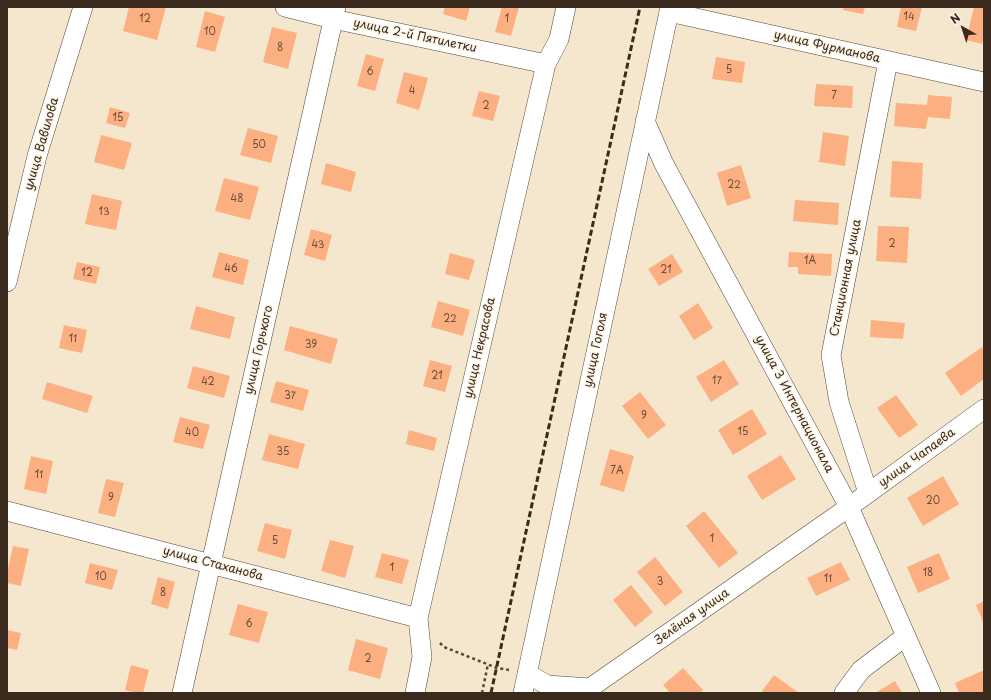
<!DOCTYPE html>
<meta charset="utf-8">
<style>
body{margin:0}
#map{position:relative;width:991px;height:700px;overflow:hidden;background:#f4e7cd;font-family:"Playpen Sans",sans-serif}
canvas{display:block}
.frame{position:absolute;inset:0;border:8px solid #3b2a1e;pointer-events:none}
.north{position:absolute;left:943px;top:8px;width:40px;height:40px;-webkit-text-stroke:3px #fcf5e5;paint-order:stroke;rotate:321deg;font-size:11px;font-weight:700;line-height:16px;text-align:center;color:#3b2a1e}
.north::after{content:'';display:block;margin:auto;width:14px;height:18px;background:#3b2a1e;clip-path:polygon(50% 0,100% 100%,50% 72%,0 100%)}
</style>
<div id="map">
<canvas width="991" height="700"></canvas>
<div class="frame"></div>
<div class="north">N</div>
</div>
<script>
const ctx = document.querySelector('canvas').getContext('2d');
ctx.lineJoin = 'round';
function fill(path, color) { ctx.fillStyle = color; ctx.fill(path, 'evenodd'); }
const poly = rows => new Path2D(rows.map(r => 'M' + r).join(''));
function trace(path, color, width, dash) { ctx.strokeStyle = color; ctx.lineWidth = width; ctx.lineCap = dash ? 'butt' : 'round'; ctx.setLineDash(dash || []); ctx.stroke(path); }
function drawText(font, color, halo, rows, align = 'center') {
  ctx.font = font + ' "Playpen Sans",sans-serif'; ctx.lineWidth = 3; ctx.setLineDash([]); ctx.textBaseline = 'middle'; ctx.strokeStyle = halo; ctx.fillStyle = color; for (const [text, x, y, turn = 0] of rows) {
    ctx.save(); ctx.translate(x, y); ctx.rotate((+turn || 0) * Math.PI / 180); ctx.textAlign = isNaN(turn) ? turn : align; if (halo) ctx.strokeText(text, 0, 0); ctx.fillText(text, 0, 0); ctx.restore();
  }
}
const building = poly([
 [129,7,166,7,157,40,123,31],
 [445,7,470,7,466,21,443,14],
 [502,7,519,7,511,36,495,32],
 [844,7,865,7,863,14,843,10],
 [901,7,922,7,916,31,897,27],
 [974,7,984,8,984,37,982,44,966,40],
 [205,11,225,17,215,52,196,47],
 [272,27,297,33,288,69,263,62],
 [366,54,384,59,375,91,357,86],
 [716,57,745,62,742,83,712,79],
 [404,72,428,78,419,110,396,103],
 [816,84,853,86,852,108,814,106],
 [479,91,500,96,493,121,472,116],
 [928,95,952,97,950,119,928,117,926,129,894,126,896,103,927,105],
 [110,107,130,113,125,128,106,123],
 [248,128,278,136,271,163,240,155],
 [823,132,849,136,845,166,819,162],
 [101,135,132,143,124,170,94,162],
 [892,161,923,163,921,199,890,197],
 [326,163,356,172,351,192,321,184],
 [741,165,751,198,727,206,717,173],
 [224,178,259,187,250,220,215,211],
 [92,194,122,201,116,230,85,224],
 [795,200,839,203,838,225,793,221],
 [878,226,909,227,907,263,876,261],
 [311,229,332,235,325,261,304,255],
 [219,252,249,260,243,285,212,277],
 [789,252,832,254,831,276,798,274,798,267,788,267],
 [450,253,475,260,469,280,445,274],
 [672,254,683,272,659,286,648,269],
 [77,262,100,267,96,284,73,279],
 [438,301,470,310,463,336,431,327],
 [698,303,713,328,694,340,679,316],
 [196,306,235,317,230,339,190,329],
 [871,320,905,323,903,339,870,337],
 [64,325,87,330,82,353,59,348],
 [290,326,338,339,331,364,284,350],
 [982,347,984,350,984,379,961,396,945,373],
 [430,360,452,366,445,392,423,386],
 [724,360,739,384,711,402,696,377],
 [193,366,230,376,224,398,187,388],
 [276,381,309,390,303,411,270,402],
 [47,382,93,396,87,413,42,399],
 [640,392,666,425,648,439,622,406],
 [896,395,918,425,899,438,877,408],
 [752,409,767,434,733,455,718,430],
 [180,417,210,425,203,449,173,442],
 [409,430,437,438,434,451,406,444],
 [269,434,305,444,298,469,262,460],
 [610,449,634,456,624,492,600,485],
 [781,455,796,479,762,500,747,476],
 [31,456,53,461,46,494,24,489],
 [943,476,959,504,923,526,907,498],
 [106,479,124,483,115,517,98,513],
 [704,511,738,553,719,568,686,526],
 [265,523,292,530,285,559,257,551],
 [330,540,354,546,345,578,321,571],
 [13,546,29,549,21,586,7,583,7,573],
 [382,553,409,560,402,584,375,577],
 [939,553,950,579,918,593,907,567],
 [655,557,683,592,665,606,637,572],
 [841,562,850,580,816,596,807,578],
 [90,563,118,570,112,590,85,583],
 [158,577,175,582,168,609,151,604],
 [631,585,653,612,635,627,613,600],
 [984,601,984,624,976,605],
 [238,604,268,612,259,643,229,635],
 [7,630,21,633,17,650,7,648],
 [356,639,388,648,380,679,348,670],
 [131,665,149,670,143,693,137,693,125,690],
 [683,668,703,690,700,693,670,693,663,685],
 [984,670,984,692,959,693,955,683],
 [774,675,799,693,764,693,762,691],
 [895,681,902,693,875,693]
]);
const path = poly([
 [440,643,444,647,497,668,509,670],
 [482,693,488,664]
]);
const minor = poly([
 [285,7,333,19,546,64],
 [669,12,984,82],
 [645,121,664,164,849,507,931,693],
 [7,282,37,156,83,7],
 [868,493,839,402,831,355,888,61],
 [7,511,418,618],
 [527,673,547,685,590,688,849,507,984,409],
 [182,693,336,7],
 [415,693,422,657,418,618,546,64,559,39,566,7],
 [523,693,670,7],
 [844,693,861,670,906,636]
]);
const rail = poly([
 [491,693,640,7]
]);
const numberNames = [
 ["14",909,17],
 ["12",145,19],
 ["1",507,19],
 ["10",210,32],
 ["8",280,48],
 ["5",729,70],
 ["6",370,72],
 ["4",412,91],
 ["7",834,96],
 ["2",486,106],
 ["15",118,118],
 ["50",259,145],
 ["22",734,185],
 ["48",237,199],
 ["13",104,212],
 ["2",892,244],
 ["43",318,245],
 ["1А",810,261],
 ["46",231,269],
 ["21",666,270],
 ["12",87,273],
 ["22",450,319],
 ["11",73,339],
 ["39",311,345],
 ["21",437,376],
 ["17",717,381],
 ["42",208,382],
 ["37",290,396],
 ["9",644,416],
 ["15",743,432],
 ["40",192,433],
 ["35",283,452],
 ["7А",617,471],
 ["11",39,475],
 ["9",111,498],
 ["20",933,501],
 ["1",712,539],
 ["5",275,541],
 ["1",392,568],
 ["18",928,573],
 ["10",101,577],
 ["11",828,579],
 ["3",660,582],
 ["8",163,593],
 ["6",249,624],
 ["2",368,659]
];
const streetNames = [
 ["улица 2-й Пятилетки",415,36,12],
 ["улица Фурманова",827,47,13],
 ["улица Вавилова",42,144,-74],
 ["Станционная улица",846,278,-79],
 ["улица Некрасова",480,348,-77],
 ["улица Горького",259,350,-77],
 ["улица Гоголя",596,350,-78],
 ["улица 3 Интернационала",794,404,62],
 ["улица Чапаева",917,458,-36],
 ["улица Стаханова",213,564,15],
 ["Зелёная улица",692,617,-35]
];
fill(building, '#fcb081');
trace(minor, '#574638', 20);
trace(path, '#574638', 2.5, [3, 3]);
trace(minor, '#fff', 19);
trace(rail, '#3b2a1e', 3, [6, 3]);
drawText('10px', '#6b4c37', null, numberNames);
drawText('12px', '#3b2a1e', '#fcf5e5', streetNames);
</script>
